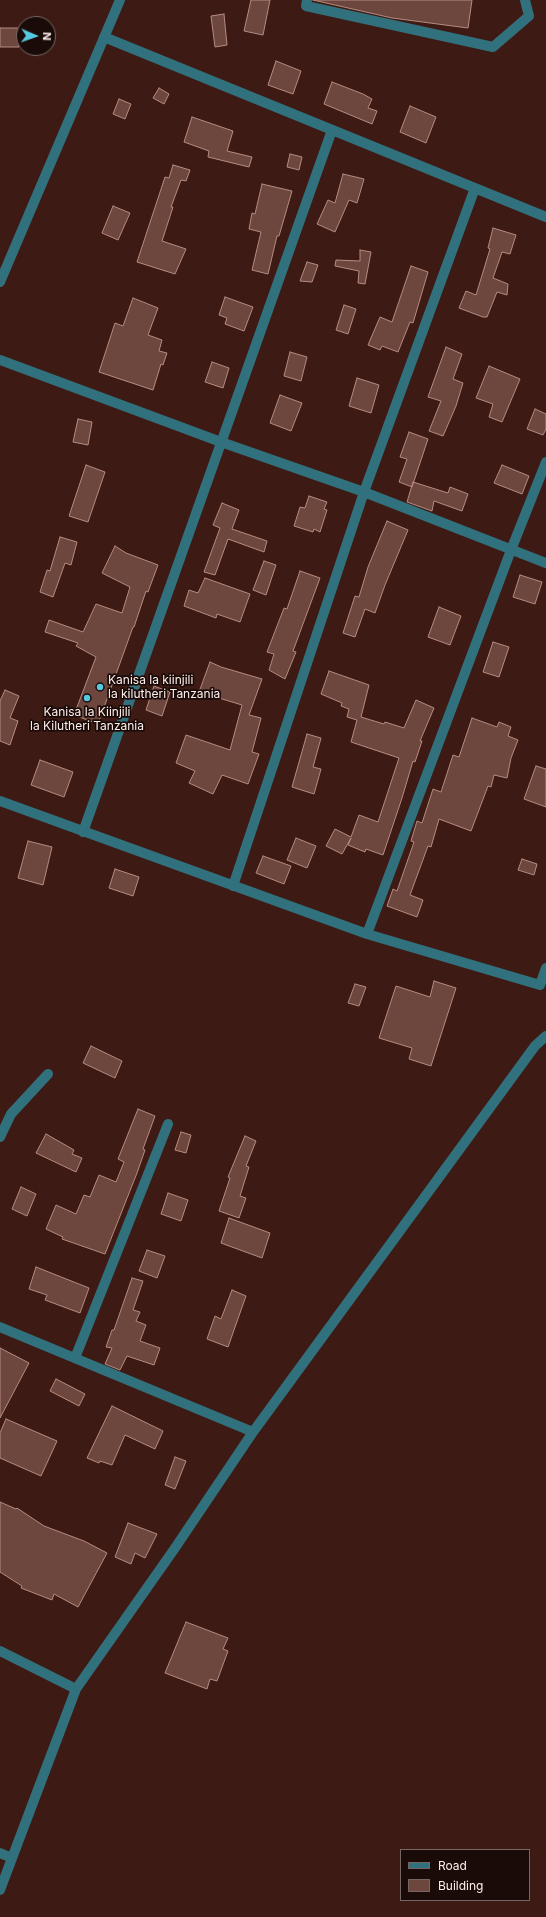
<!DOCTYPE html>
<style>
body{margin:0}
#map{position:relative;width:546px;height:1917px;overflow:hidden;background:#3d1b14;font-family:Inter,sans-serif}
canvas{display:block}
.legend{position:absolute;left:400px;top:1849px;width:130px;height:52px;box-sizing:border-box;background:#1a0b08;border:1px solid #756663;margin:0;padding:5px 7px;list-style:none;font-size:12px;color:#feefec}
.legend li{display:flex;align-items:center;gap:8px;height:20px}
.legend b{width:20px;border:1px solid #756663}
.north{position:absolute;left:16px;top:16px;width:40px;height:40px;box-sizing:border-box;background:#1a0b08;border:1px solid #756663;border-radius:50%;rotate:92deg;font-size:11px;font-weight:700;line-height:16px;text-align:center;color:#feefec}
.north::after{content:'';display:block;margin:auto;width:14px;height:18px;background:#56c9e0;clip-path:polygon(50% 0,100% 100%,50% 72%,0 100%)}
</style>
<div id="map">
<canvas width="546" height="1917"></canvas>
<ul class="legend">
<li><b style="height:5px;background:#31707d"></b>Road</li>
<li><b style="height:11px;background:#6d473e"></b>Building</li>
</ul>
<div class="north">N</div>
</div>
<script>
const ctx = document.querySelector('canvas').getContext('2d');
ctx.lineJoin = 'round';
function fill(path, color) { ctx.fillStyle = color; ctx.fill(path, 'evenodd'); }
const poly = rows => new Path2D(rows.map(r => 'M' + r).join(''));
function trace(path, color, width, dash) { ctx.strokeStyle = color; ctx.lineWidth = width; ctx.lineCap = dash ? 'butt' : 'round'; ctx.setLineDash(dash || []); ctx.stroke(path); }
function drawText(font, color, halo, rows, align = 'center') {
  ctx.font = font + ' Inter,sans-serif'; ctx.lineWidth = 3.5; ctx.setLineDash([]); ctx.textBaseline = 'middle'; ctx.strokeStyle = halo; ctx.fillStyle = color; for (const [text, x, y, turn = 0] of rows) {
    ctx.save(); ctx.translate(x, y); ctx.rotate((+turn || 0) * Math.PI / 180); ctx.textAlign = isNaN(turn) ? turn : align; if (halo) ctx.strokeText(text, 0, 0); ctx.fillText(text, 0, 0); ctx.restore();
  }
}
const building = poly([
 [251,0,270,0,263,35,244,31,251,0],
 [313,0,472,0,468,28,392,18,313,0],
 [224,14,227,45,215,47,211,16,224,14],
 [0,28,19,28,19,47,0,47,0,28],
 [276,61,301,71,293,94,268,85,276,61],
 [332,82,363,94,372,99,368,108,377,111,372,124,324,104,332,82],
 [159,88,169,94,164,104,153,98,159,88],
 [119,99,131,104,125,119,113,114,119,99],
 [410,106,436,117,426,143,400,132,410,106],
 [192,117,233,131,227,151,252,157,249,167,208,157,209,151,184,142,192,117],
 [290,154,302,157,299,170,287,167,290,154],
 [173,165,190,170,186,181,181,180,171,207,173,207,162,241,186,249,175,274,137,262,165,177,169,178,173,165],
 [343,174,364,179,357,203,349,200,335,232,317,224,328,200,335,203,343,174],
 [262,184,292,191,279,236,277,236,268,274,252,270,261,232,249,229,252,213,255,214,262,184],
 [113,206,130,213,118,240,102,233,113,206],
 [493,228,516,235,510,254,502,252,493,278,508,284,507,295,497,292,487,317,483,317,459,308,466,291,476,295,490,249,488,248,493,228],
 [360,250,371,252,365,284,358,283,359,271,335,266,336,260,360,261,360,250],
 [307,262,318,265,312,282,300,281,307,262],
 [411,266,428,272,413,323,410,322,398,352,382,346,380,350,368,345,380,317,392,322,411,266],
 [225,297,253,307,244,331,225,324,227,318,219,315,225,297],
 [133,298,158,308,148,335,162,340,159,351,167,353,163,365,161,364,153,390,99,372,115,323,123,326,133,298],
 [344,305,356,309,348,334,336,330,344,305],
 [446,347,462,354,453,379,463,383,456,406,443,436,429,431,441,401,428,397,446,347],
 [290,352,307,357,301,381,284,376,290,352],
 [212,362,229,368,223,388,205,382,212,362],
 [489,366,520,379,502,422,489,417,493,404,476,398,489,366],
 [357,378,379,385,371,413,349,406,357,378],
 [280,395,302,403,291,431,270,423,280,395],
 [535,409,546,414,546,429,543,435,527,429,535,409],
 [78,419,92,422,88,445,73,442,78,419],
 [409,432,428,439,412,487,399,482,407,459,400,457,409,432],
 [86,465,105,472,88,522,69,516,86,465],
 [502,465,529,476,522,494,494,483,502,465],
 [413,482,448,493,450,487,468,494,462,511,434,501,432,511,407,502,413,482],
 [309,496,327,502,324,509,327,510,320,532,314,529,313,532,294,526,300,507,305,508,309,496],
 [222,503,239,510,232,529,267,541,264,552,228,539,215,575,204,572,220,528,213,525,222,503],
 [387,521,408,530,385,585,375,613,365,609,355,637,343,633,355,596,359,597,368,567,387,521],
 [60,537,77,542,71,565,65,563,53,597,40,592,47,570,50,571,60,537],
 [115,546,126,553,158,565,148,592,146,591,134,627,133,627,98,724,74,715,96,657,76,646,78,643,45,632,49,620,83,632,96,604,122,613,130,587,102,573,115,546],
 [264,561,276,565,266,595,253,590,264,561],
 [300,571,320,578,293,651,296,652,285,679,269,670,274,654,267,652,284,608,287,609,300,571],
 [520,575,542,582,535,604,513,597,520,575],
 [205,578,250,594,240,622,217,614,216,618,184,606,189,590,198,593,205,578],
 [439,607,461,616,450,645,428,637,439,607],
 [493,642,509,647,499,677,483,672,493,642],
 [210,662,221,667,262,679,249,715,261,718,252,752,259,754,248,784,222,775,213,794,189,783,195,771,176,763,186,735,230,750,242,705,199,692,210,662],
 [329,671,369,685,361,717,384,724,385,722,404,728,416,700,434,708,420,741,422,741,415,762,413,761,402,798,383,855,366,849,365,852,348,845,351,838,342,854,326,846,335,829,351,837,359,815,378,822,399,758,351,742,357,720,347,717,349,709,341,706,342,703,321,694,329,671],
 [154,686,170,692,162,716,146,710,154,686],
 [5,690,19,696,10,718,18,721,10,745,0,741,0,701,5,690],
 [472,718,497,727,499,722,511,727,508,736,518,740,511,758,507,778,494,775,491,787,488,786,471,831,439,819,431,847,428,846,410,895,423,900,417,917,387,906,393,889,397,891,414,842,411,841,417,821,422,823,433,789,441,792,453,755,459,757,472,718],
 [307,734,321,738,313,767,321,769,314,794,292,787,307,734],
 [40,760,73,772,64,797,31,785,40,760],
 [536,766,546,769,546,807,524,799,536,766],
 [296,838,316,846,307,868,287,860,296,838],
 [28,841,52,847,43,885,18,878,28,841],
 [263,856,291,866,284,884,256,873,263,856],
 [522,859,537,864,534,875,518,870,522,859],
 [115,869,139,877,133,896,109,888,115,869],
 [434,981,456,988,431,1066,409,1059,412,1048,379,1038,396,986,430,997,434,981],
 [355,984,366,987,359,1006,348,1003,355,984],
 [91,1046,122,1061,115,1078,83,1063,91,1046],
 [138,1109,155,1116,143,1149,145,1150,137,1173,105,1254,62,1239,63,1237,46,1229,56,1205,76,1214,84,1195,90,1197,99,1175,116,1182,124,1162,118,1159,138,1109],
 [181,1132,191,1135,186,1153,175,1150,181,1132],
 [46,1134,74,1150,72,1154,82,1158,76,1172,36,1153,46,1134],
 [245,1136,256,1141,246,1166,249,1167,240,1196,246,1198,239,1218,219,1211,230,1178,228,1177,245,1136],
 [21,1187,36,1194,27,1216,12,1209,21,1187],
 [168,1193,188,1200,181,1221,161,1214,168,1193],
 [229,1218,270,1233,262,1258,221,1243,229,1218],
 [147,1250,165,1256,157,1278,139,1271,147,1250],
 [36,1267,89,1288,80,1313,45,1300,47,1295,29,1289,36,1267],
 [132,1278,143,1281,133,1310,140,1312,136,1321,146,1325,140,1341,160,1348,154,1365,127,1356,120,1370,105,1364,112,1348,106,1347,112,1330,114,1330,132,1278],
 [232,1290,246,1296,228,1347,207,1339,215,1316,221,1319,232,1290],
 [0,1348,29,1363,0,1418,0,1348],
 [56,1379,85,1394,79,1406,50,1391,56,1379],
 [112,1406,163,1431,155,1449,125,1435,112,1465,100,1461,99,1463,87,1458,112,1406],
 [6,1419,57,1441,41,1476,0,1458,0,1433,6,1419],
 [175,1457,186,1461,175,1489,165,1485,175,1457],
 [0,1502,16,1509,17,1508,44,1526,84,1541,107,1553,78,1607,54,1594,52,1600,21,1588,22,1586,0,1572,0,1502],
 [128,1523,157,1534,145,1558,135,1553,131,1564,115,1557,128,1523],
 [186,1622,228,1638,223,1649,228,1651,217,1681,210,1679,207,1689,165,1673,186,1622]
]);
const minor = poly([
 [307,0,306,6,493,47,529,16,525,0],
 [104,37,546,217],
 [0,282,120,0],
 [0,360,221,442,364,492,546,563],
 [0,801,367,934,540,985,546,968],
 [83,832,332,130],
 [233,886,364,492,475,188],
 [367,934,511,550,546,462],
 [0,1137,11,1114,48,1074],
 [0,1327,253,1432],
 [75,1358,168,1124],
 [0,1651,76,1689],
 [0,1853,12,1858],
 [0,1890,76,1689,175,1548,253,1432,535,1046,546,1036]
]);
const markers = [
 [100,687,4,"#56c9e0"],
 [87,698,4,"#56c9e0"]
];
const poiNames = [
 ["Kanisa la kiinjili",108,680],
 ["la kilutheri Tanzania",108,694],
 ["Kanisa la Kiinjili",87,712,"center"],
 ["la Kilutheri Tanzania",87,726,"center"]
];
fill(building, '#6d473e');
trace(building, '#b68b81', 1);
trace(minor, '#31707d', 10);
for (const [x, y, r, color] of markers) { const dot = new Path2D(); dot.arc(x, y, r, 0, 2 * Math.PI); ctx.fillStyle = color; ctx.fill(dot); trace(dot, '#1a0b08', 1.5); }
drawText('12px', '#feefec', '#1a0b08', poiNames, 'left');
</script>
